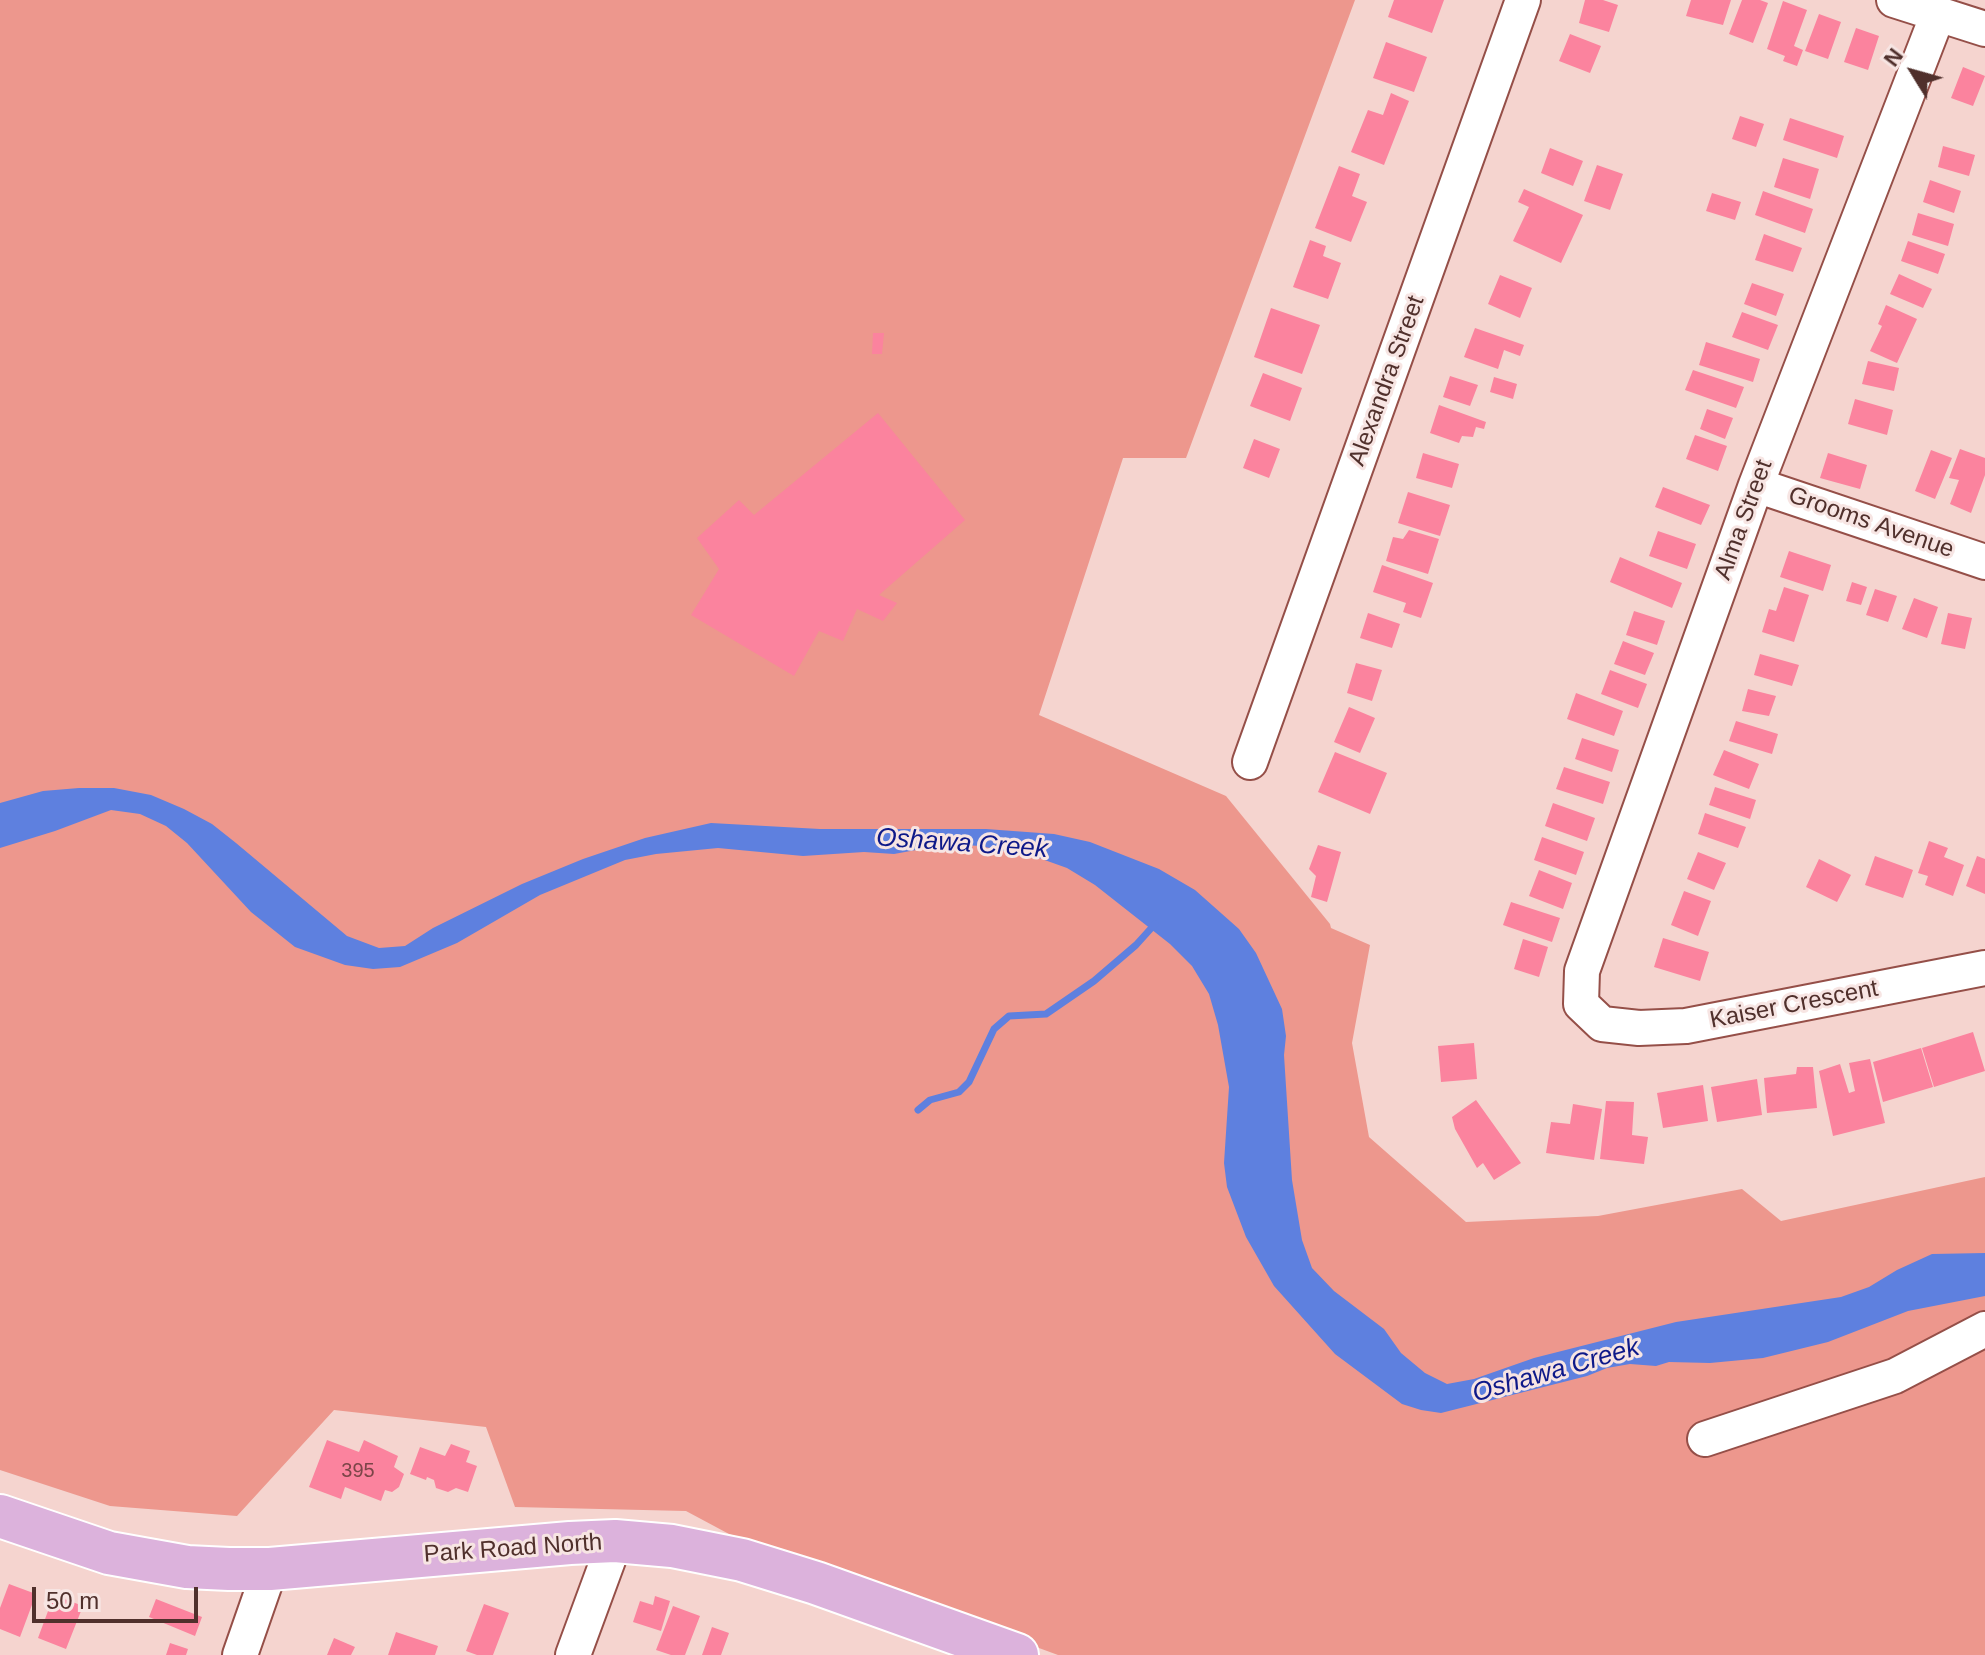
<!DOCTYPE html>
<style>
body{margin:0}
#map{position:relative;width:1985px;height:1655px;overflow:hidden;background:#f5d4cf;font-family:Arial,sans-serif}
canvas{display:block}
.north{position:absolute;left:1873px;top:32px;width:80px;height:80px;-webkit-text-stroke:6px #f7e5e3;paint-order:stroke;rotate:307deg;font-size:22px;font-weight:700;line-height:32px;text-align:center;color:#50302c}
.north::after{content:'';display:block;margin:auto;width:28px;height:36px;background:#50302c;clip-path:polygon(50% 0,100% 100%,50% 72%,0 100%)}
.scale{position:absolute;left:32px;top:1587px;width:166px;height:36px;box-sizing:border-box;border:4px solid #50302c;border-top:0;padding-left:10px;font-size:24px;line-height:28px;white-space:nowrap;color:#50302c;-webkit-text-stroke:6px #f7e5e3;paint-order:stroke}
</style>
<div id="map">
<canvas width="1985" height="1655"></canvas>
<div class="north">N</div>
<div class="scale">50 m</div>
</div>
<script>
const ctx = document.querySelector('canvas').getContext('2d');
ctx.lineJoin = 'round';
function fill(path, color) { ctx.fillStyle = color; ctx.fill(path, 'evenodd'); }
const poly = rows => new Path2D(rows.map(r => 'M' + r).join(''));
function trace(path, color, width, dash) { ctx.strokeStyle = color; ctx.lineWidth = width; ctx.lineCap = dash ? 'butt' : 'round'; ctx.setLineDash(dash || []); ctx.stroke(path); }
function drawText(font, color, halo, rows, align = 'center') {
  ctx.font = font + ' Arial,sans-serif'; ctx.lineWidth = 6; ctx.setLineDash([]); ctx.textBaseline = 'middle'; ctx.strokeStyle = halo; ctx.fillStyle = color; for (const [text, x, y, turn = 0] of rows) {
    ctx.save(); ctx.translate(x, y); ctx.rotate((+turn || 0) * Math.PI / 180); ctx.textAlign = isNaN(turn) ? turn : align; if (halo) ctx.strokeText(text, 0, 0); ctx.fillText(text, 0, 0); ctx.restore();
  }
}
const green = poly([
 [0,0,1355,0,1186,458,1123,458,1039,715,1226,796,1330,924,1331,928,1370,945,1352,1043,1369,1137,1466,1222,1598,1216,1742,1189,1781,1221,1985,1177,1985,1655,1058,1655,729,1534,686,1511,515,1507,486,1427,334,1410,237,1516,110,1506,0,1470]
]);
const water = poly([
 [79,788,114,788,151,795,184,809,212,824,236,843,347,936,379,948,405,946,433,928,522,884,583,859,645,838,711,823,820,829,986,829,1054,834,1090,842,1159,869,1195,890,1239,929,1256,953,1282,1009,1286,1036,1284,1055,1292,1180,1302,1240,1312,1268,1334,1291,1384,1329,1401,1353,1425,1373,1447,1384,1474,1379,1534,1358,1676,1322,1841,1297,1869,1287,1897,1270,1932,1254,1985,1253,1985,1296,1908,1311,1828,1342,1763,1358,1710,1363,1669,1362,1656,1366,1630,1364,1607,1368,1587,1376,1441,1413,1421,1410,1402,1404,1335,1354,1274,1286,1246,1237,1227,1187,1224,1163,1229,1087,1218,1025,1209,994,1192,966,1170,944,1095,885,1067,868,1039,858,980,846,949,844,894,854,864,852,803,856,718,848,656,854,625,860,540,895,457,943,400,967,373,969,345,965,295,947,251,912,187,843,166,826,140,814,111,810,55,831,0,848,0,803,43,791]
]);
const stream = poly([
 [918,1110,930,1100,959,1092,969,1082,994,1029,1009,1016,1046,1014,1094,981,1136,945,1155,924]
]);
const building = poly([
 [1394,0,1444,0,1432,33,1388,17],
 [1585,0,1603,0,1618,5,1609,32,1579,23],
 [1691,0,1731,0,1723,25,1686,16],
 [1742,0,1760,0,1768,3,1753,43,1729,34],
 [1783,1,1807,10,1794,46,1803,50,1797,66,1783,61,1785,56,1767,49],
 [1819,14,1841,22,1828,59,1805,51],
 [1856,28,1879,36,1868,70,1844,62],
 [1570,34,1601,46,1590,73,1559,61],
 [1386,42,1427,57,1414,92,1373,78],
 [1963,67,1985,76,1973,106,1951,98],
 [1391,93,1409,101,1384,165,1351,152,1368,110,1383,115],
 [1740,116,1764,124,1756,147,1732,139],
 [1790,118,1844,136,1837,158,1783,140],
 [1943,146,1975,155,1969,176,1938,167],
 [1550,148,1583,161,1573,186,1541,173],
 [1783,158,1819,169,1810,199,1774,187],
 [1597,165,1623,174,1610,210,1584,201],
 [1339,166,1360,174,1352,196,1367,202,1351,242,1315,228],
 [1930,180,1961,191,1954,213,1923,202],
 [1524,189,1583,215,1561,263,1513,241,1529,207,1518,202],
 [1763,191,1813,209,1805,233,1755,215],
 [1712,193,1741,202,1735,220,1706,211],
 [1918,213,1954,224,1948,246,1912,235],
 [1764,234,1802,248,1793,272,1755,260],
 [1310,240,1326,246,1323,256,1341,263,1328,299,1293,287],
 [1908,241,1945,254,1938,274,1901,261],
 [1899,274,1932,289,1923,308,1890,294],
 [1500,275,1532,288,1520,318,1488,304],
 [1752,283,1784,294,1776,316,1744,304],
 [1886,305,1917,319,1897,363,1870,351,1882,326,1878,324],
 [1271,308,1320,325,1302,374,1254,357],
 [1742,312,1778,325,1768,350,1732,337],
 [1475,328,1524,345,1520,356,1504,350,1498,369,1464,357],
 [873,333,884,333,882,354,872,354],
 [1706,342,1760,359,1753,382,1699,365],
 [1868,361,1899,368,1894,391,1862,384],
 [1693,370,1744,387,1736,408,1685,390],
 [1263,373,1302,388,1290,421,1250,406],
 [1450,376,1478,385,1470,406,1443,397],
 [1494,377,1517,384,1513,399,1490,392],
 [1855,399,1893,410,1887,435,1848,424],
 [1439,405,1486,422,1484,429,1476,427,1473,437,1462,436,1459,443,1430,433],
 [1707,409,1733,418,1725,439,1700,429],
 [878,413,965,520,879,595,897,603,883,621,857,609,843,641,819,631,794,676,691,615,719,569,697,538,739,500,754,515],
 [1695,435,1727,446,1718,471,1686,459],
 [1254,439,1280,449,1269,478,1243,468],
 [1960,449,1985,458,1985,475,1971,513,1950,504,1959,480,1949,478],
 [1931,450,1952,458,1935,499,1915,491],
 [1423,453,1459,464,1452,488,1416,478],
 [1828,453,1867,465,1860,489,1820,478],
 [1663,487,1710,505,1701,525,1655,507],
 [1408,492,1450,505,1440,536,1398,523],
 [1409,530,1439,539,1428,574,1386,561,1393,537,1403,539],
 [1658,531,1696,544,1687,569,1649,556],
 [1789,551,1831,565,1823,591,1780,577],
 [1620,557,1682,583,1672,608,1610,582],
 [1382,565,1433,583,1421,618,1403,612,1406,603,1373,592],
 [1852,582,1867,587,1861,605,1846,601],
 [1784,587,1809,595,1794,642,1762,632,1769,609,1776,611],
 [1875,589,1897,596,1888,622,1866,615],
 [1914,598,1938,607,1927,638,1902,629],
 [1634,611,1665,621,1657,645,1626,635],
 [1368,613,1400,624,1392,648,1360,638],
 [1948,613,1972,618,1965,649,1941,644],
 [1623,641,1654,653,1645,675,1614,664],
 [1760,654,1799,665,1792,686,1754,675],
 [1356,663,1382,670,1372,701,1347,693],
 [1610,670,1647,684,1638,708,1601,694],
 [1748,689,1776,696,1769,716,1742,711],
 [1576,693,1623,711,1614,736,1567,719],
 [1349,707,1375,718,1360,753,1334,742],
 [1736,721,1778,734,1772,754,1729,741],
 [1582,738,1619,750,1612,772,1575,759],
 [1724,750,1759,764,1749,789,1713,775],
 [1335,752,1387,773,1370,814,1318,792],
 [1564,767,1610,782,1603,804,1556,789],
 [1715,787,1756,800,1750,819,1709,805],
 [1553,803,1595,818,1587,841,1545,826],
 [1705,813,1746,827,1738,848,1698,834],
 [1542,837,1584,852,1576,875,1534,860],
 [1929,841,1948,848,1944,857,1964,865,1953,896,1925,885,1928,876,1918,873],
 [1318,845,1341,852,1327,902,1311,897,1316,876,1309,869],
 [1698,852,1726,863,1714,890,1687,879],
 [1875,856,1913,870,1903,898,1865,885],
 [1977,856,1985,859,1985,894,1966,886],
 [1819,859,1851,875,1837,902,1806,887],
 [1539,870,1572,883,1563,909,1529,896],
 [1684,891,1711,901,1698,936,1671,925],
 [1511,902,1560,918,1552,942,1503,925],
 [1663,938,1709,952,1700,981,1654,967],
 [1523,939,1548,947,1539,977,1514,969],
 [1973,1032,1985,1071,1934,1087,1922,1048],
 [1474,1043,1477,1079,1441,1082,1438,1046],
 [1921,1048,1933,1087,1883,1102,1873,1062],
 [1870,1059,1885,1123,1833,1136,1819,1071,1840,1064,1849,1093,1855,1091,1849,1063],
 [1797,1067,1813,1067,1817,1108,1767,1113,1764,1078,1796,1074],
 [1757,1079,1762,1115,1717,1122,1711,1087],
 [1703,1085,1708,1121,1663,1128,1657,1093],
 [1476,1100,1521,1163,1494,1180,1483,1163,1477,1168,1455,1129,1452,1117],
 [1606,1101,1634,1102,1632,1135,1648,1137,1644,1164,1600,1159],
 [1573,1104,1602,1109,1594,1160,1546,1153,1551,1122,1570,1124],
 [327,1440,359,1452,364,1440,398,1456,394,1467,404,1474,399,1487,392,1492,385,1490,381,1501,345,1487,341,1499,309,1487],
 [451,1444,470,1451,466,1462,477,1466,468,1492,456,1488,448,1492,436,1488,434,1480,427,1477,426,1480,410,1474,420,1447,445,1456],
 [9,1584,36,1594,20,1637,0,1629,0,1608],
 [54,1595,83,1606,66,1649,38,1638],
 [655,1596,670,1601,661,1631,633,1622,640,1601,653,1605],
 [156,1599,202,1617,195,1636,149,1617],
 [484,1604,509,1613,493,1655,477,1655,466,1651],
 [673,1606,700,1616,685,1655,671,1655,656,1650],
 [712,1627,729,1633,721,1655,702,1655],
 [396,1632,438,1646,435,1655,388,1655],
 [334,1638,355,1647,351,1655,327,1655],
 [170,1643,188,1649,186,1655,166,1655]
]);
const minor = poly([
 [1894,0,1985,29],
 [1938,14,1756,485,1582,971,1581,1004,1602,1024,1639,1028,1686,1026,1985,968],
 [1756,485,1985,562],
 [1250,762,1523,0],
 [1705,1439,1895,1376,1985,1329],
 [240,1655,270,1569],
 [573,1655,615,1541]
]);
const major = poly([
 [0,1516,109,1553,187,1567,229,1569,270,1569,570,1543,615,1541,672,1546,742,1560,816,1583,1017,1655]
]);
const numberNames = [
 ["395",358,1471]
];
const streetNames = [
 ["Alexandra Street",1387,381,-70],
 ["Alma Street",1744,520,-70],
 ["Grooms Avenue",1871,523,19],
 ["Kaiser Crescent",1794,1005,-11],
 ["Park Road North",513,1549,-4]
];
const waterNames = [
 ["Oshawa Creek",962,844,4],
 ["Oshawa Creek",1556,1371,-16]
];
fill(green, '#ed978d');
fill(water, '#5e80df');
trace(stream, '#5e80df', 7);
fill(building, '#fb839e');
trace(minor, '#954f48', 38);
trace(major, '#fff', 46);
trace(minor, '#fff', 34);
trace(major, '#dcb2dc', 42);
drawText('20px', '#7b4548', null, numberNames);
drawText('24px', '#50302c', '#f7e5e3', streetNames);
drawText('italic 26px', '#0e1989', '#f7e5e3', waterNames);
</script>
